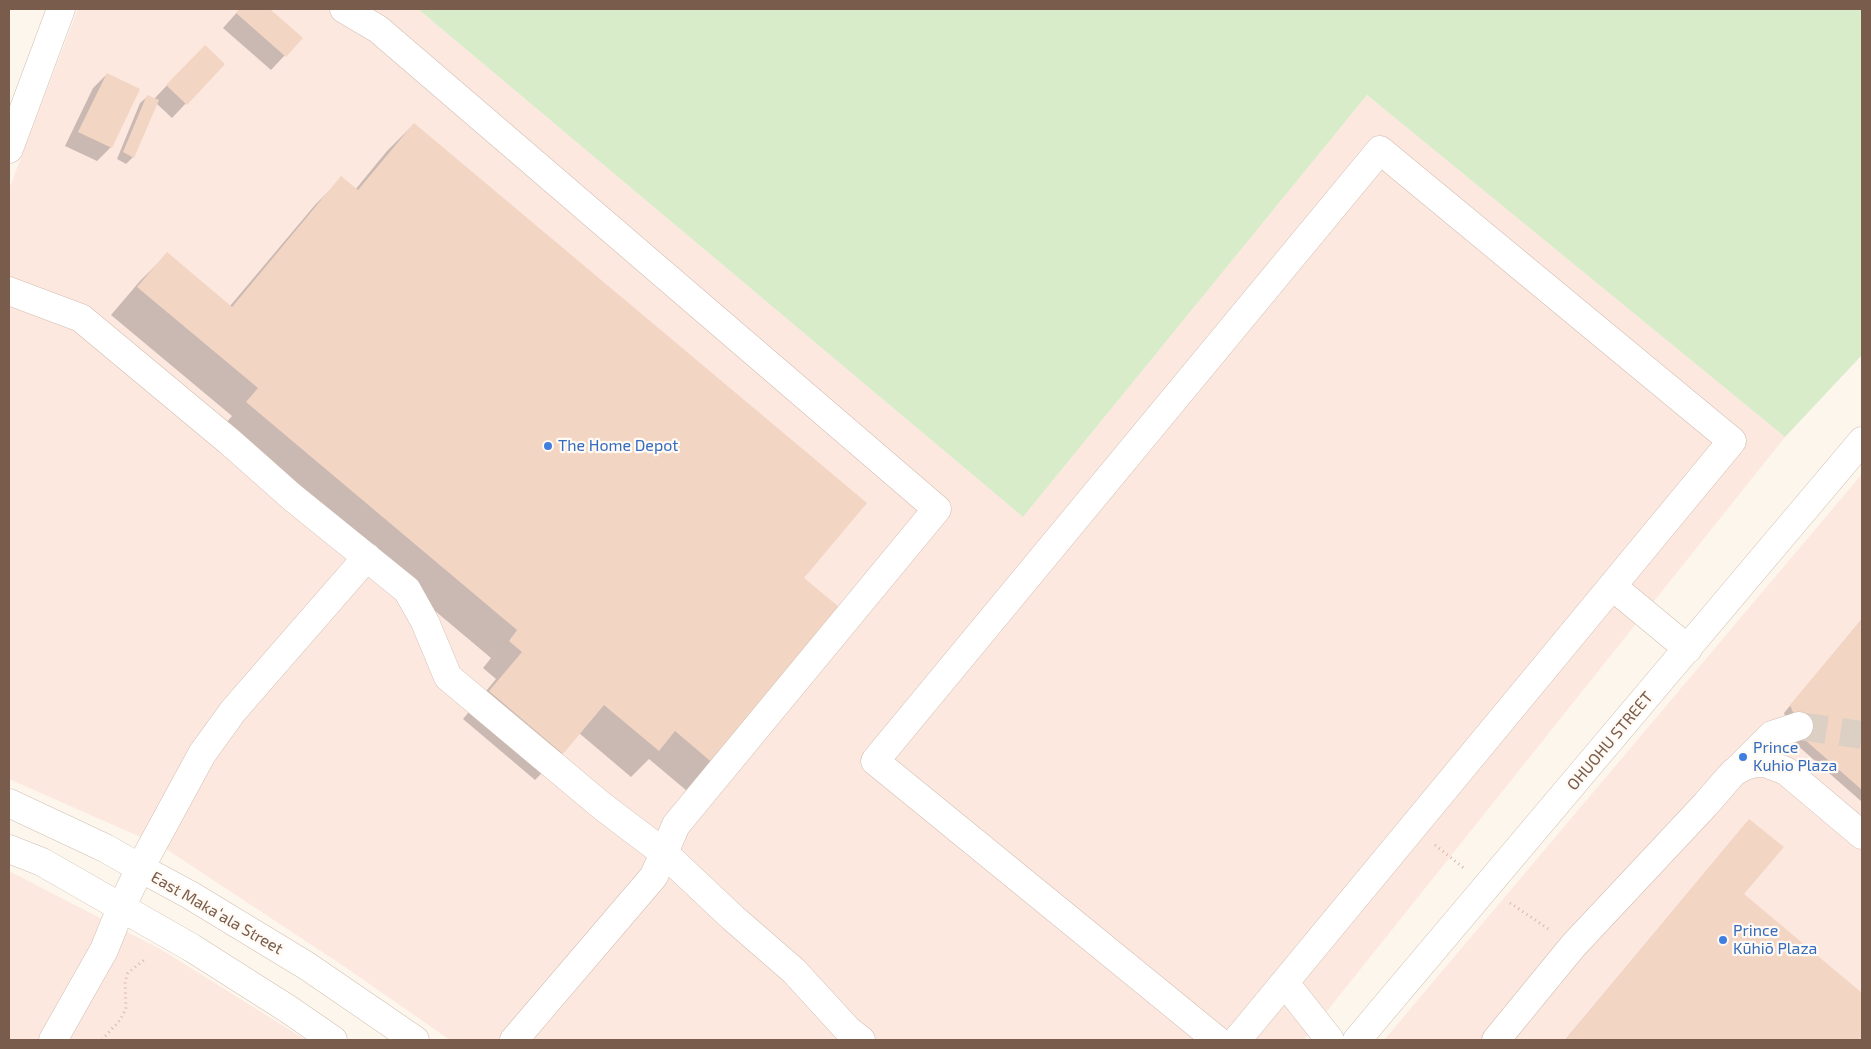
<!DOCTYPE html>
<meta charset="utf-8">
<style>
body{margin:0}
#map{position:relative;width:1871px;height:1049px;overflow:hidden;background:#fdf6ec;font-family:"Exo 2",sans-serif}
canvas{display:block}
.frame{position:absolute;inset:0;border:10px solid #7a5c4d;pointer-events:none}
</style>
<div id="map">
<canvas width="1871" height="1049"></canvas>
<div class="frame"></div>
</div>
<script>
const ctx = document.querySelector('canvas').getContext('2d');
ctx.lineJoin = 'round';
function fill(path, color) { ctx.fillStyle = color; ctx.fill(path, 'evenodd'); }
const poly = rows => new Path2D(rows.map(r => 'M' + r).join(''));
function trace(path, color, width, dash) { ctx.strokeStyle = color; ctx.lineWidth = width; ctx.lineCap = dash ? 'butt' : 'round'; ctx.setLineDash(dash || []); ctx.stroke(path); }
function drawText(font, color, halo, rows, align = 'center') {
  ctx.font = font + ' "Exo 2",sans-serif'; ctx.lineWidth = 4.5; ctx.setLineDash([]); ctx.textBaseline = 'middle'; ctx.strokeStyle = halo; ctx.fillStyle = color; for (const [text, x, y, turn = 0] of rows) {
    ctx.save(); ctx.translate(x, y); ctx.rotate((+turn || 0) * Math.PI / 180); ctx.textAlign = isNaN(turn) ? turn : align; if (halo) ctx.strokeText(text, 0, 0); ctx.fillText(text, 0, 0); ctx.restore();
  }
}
const commercial = poly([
 [78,9,418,9,1023,517,1367,95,1785,437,1304,1040,450,1040,345,967,163,847,9,779,9,189],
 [1862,474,1862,1040,1384,1040],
 [9,871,162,950,306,1040,9,1040]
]);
const green = poly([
 [418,9,1862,9,1862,355,1785,437,1367,95,1023,517]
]);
const shadow = poly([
 [240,9,268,9,301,38,271,70,223,28],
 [191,60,223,64,172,118,156,103,133,157,126,164,117,159,140,103,147,97,154,99],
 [107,74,139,90,111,147,97,161,65,146,93,88],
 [414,124,802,578,842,612,687,791,649,759,631,777,579,733,562,753,535,780,463,719,496,679,483,668,491,658,220,430,232,416,111,315,140,281,167,254,230,306,315,205,342,178,355,190,387,151],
 [1862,619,1862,802,1797,745,1784,713],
 [1743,827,1742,895,1862,995,1862,1040,1565,1040]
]);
const building = poly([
 [240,9,270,9,303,38,286,57,236,13],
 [205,45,225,64,187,105,166,85],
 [107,73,140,89,112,148,78,132],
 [147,95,159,100,134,158,123,152],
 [414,123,867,503,804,578,844,611,715,765,675,731,659,751,604,705,563,754,489,691,522,652,509,641,517,630,246,402,258,388,137,287,167,252,232,307,341,176,358,190],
 [1862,619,1862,790,1804,739,1790,705],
 [1749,819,1784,847,1744,894,1862,993,1862,1040,1565,1040]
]);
const minorTunnel = poly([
 [1799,726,1862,735]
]);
const path = poly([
 [1435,845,1465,869],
 [1510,903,1550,930],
 [102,1040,120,1020,126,1009,125,982,128,973,144,960]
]);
const minor = poly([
 [344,9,378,29,937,509,676,825,654,876,514,1040],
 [9,149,61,9],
 [9,291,81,318,230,442,292,497,407,590,425,622,448,677,602,806,664,853,733,918,794,971,848,1030,861,1040],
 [1612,586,1688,649],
 [1737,770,1772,735,1799,726],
 [9,803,105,848,140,868,190,895,307,966,415,1040],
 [9,849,42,862,192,948,288,1009,333,1040],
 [1285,983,1330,1040],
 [53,1040,104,950,121,908,140,868,202,754,233,711,367,557],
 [1217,1040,875,761,1380,150,1732,441,1237,1040],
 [1357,1040,1862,441],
 [1496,1040,1573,946,1706,804,1725,782,1734,772,1745,766,1755,763,1765,763,1786,771,1862,835]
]);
const markers = [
 [548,446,5,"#3f7fe0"],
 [1743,757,5,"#3f7fe0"],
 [1723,940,5,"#3f7fe0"]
];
const shopNames = [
 ["The Home Depot",558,446],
 ["Prince",1753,748],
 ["Kuhio Plaza",1753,766],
 ["Prince",1733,931],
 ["Kūhiō Plaza",1733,949]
];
const streetNames = [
 ["OHUOHU STREET",1610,741,-50],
 ["East Makaʻala Street",217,913,30]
];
fill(commercial, '#fde8e0');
fill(green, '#d8ecc9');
fill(shadow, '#0003');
fill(building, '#f3d5c3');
trace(minorTunnel, '#dcd0c4', 28, [28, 14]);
trace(minor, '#d1beb0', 29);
trace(path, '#d9b8a5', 3, [1, 4]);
trace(minor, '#fff', 28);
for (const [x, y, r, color] of markers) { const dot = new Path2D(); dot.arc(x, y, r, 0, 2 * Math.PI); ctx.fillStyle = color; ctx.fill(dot); trace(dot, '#fffaf3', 2); }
drawText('16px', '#366cbe', '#fffaf3', shopNames, 'left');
drawText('16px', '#7a5c4d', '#fffaf3', streetNames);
</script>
